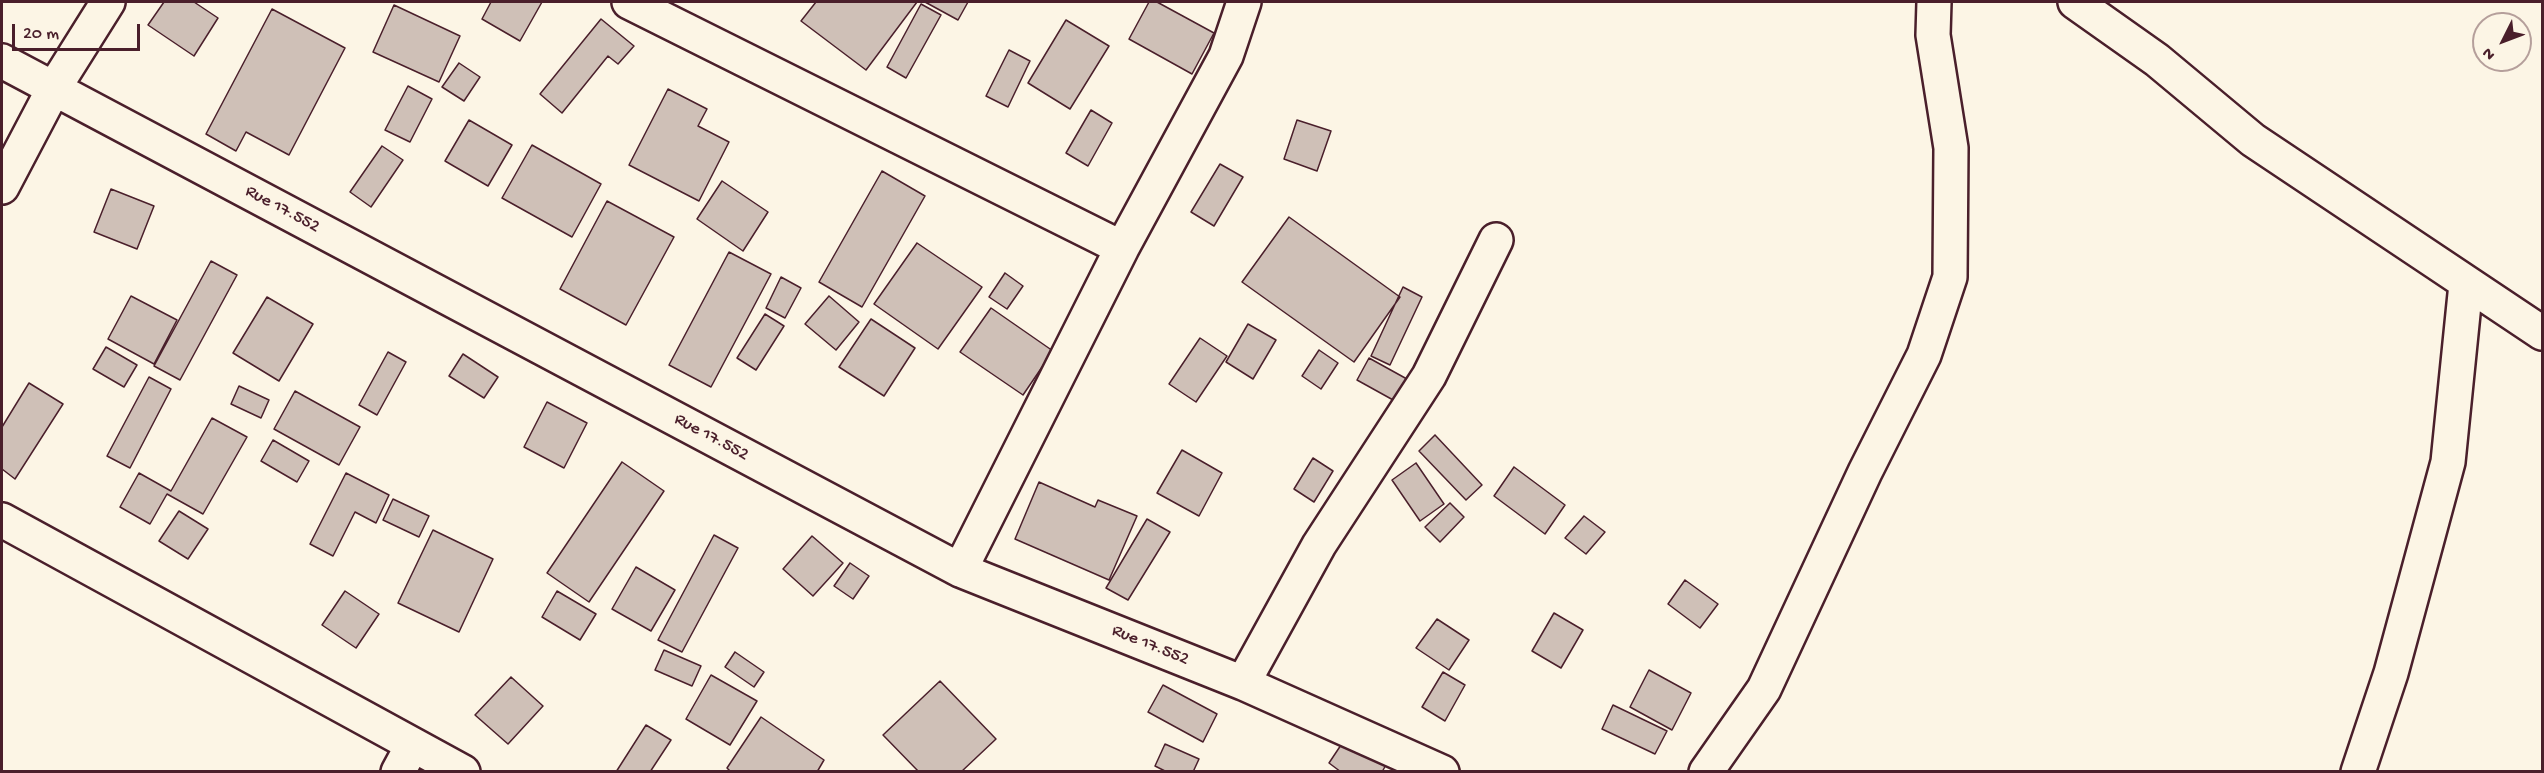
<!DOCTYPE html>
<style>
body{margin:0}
#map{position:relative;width:2544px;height:773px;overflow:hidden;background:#fcf5e5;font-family:"Gochi Hand",sans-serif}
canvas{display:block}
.frame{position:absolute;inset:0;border:3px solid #4a1f2b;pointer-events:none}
.north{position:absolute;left:2472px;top:12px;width:60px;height:60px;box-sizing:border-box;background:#fcf5e5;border:2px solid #b59f9b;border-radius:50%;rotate:228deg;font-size:16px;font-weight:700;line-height:24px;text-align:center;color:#4a1f2b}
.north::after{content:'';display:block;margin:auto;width:21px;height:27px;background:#4a1f2b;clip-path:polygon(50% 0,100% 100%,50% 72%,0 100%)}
.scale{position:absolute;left:12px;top:24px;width:128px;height:27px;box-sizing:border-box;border:3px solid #4a1f2b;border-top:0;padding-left:8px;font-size:18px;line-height:21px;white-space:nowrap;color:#4a1f2b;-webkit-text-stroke:4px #fcf5e5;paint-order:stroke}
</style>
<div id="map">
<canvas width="2544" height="773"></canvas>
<div class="frame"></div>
<div class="north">N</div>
<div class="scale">20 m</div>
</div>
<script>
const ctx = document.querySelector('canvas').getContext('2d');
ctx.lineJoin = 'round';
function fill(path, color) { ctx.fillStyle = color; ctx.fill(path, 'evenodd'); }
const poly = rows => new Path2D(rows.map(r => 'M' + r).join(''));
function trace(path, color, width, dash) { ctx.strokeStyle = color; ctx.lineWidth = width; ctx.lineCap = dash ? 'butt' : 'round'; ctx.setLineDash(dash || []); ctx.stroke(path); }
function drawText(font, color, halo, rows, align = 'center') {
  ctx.font = font + ' "Gochi Hand",sans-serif'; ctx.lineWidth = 6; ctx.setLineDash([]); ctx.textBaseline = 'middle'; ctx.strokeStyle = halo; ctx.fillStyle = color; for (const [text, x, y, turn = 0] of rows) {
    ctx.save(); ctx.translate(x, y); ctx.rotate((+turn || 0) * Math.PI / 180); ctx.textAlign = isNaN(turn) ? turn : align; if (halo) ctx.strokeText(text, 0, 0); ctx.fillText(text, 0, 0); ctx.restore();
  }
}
const building = poly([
 [164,2,194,2,218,18,194,56,148,25,164,2],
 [491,2,542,2,520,41,482,19,491,2],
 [816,2,917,2,866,70,801,21,816,2],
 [925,2,968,2,958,20,925,2],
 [1149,2,1157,2,1214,33,1192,74,1129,39,1149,2],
 [921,4,941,15,906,78,887,67,921,4],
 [394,5,460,36,439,82,373,52,394,5],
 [272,9,345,48,289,155,246,132,236,151,206,134,272,9],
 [601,19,634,46,618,64,608,56,562,113,540,94,601,19],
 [1066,20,1109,46,1070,109,1028,83,1066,20],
 [1009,50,1030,61,1008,107,986,96,1009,50],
 [459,63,480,77,464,101,442,87,459,63],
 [408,86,432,99,410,142,385,130,408,86],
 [668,89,707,109,698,126,729,142,699,201,629,165,668,89],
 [1091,110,1112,123,1088,166,1066,153,1091,110],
 [469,120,512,145,488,186,445,161,469,120],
 [1297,120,1331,131,1317,171,1284,159,1297,120],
 [532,145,601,184,572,237,502,198,532,145],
 [382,146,403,160,371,207,350,192,382,146],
 [1220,164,1243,177,1214,226,1191,212,1220,164],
 [882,171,925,196,862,307,819,282,882,171],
 [722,181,768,212,743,251,697,219,722,181],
 [111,189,154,206,137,249,94,232,111,189],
 [607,201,674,237,626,325,560,289,607,201],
 [1289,217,1400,297,1354,362,1242,282,1289,217],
 [917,243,982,287,938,349,874,304,917,243],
 [729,252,771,274,711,387,669,365,729,252],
 [211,261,237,275,180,380,154,366,211,261],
 [1005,273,1023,286,1007,309,989,297,1005,273],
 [781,277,801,288,785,318,766,308,781,277],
 [1403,287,1422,297,1390,365,1371,356,1403,287],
 [131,296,177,320,154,364,108,339,131,296],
 [829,296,859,322,836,350,805,324,829,296],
 [267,297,313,324,279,381,233,353,267,297],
 [991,308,1053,351,1023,395,960,352,991,308],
 [765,314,784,326,756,370,737,358,765,314],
 [871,319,915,348,884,396,839,367,871,319],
 [1248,324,1276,340,1253,379,1226,362,1248,324],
 [1200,338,1227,356,1196,402,1169,384,1200,338],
 [106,347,137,365,124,387,93,369,106,347],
 [1319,350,1338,363,1321,389,1302,376,1319,350],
 [388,352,406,362,377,415,359,405,388,352],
 [463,354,498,377,484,398,449,376,463,354],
 [1369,358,1425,389,1413,411,1357,380,1369,358],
 [149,377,171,389,130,468,107,456,149,377],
 [29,383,63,404,15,479,2,469,2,427,29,383],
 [239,386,269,400,261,418,231,404,239,386],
 [295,391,360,427,339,465,274,429,295,391],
 [547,402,587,423,564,468,524,447,547,402],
 [212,418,247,437,203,514,167,494,150,524,120,507,139,473,171,491,212,418],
 [1435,435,1482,485,1466,500,1419,451,1435,435],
 [273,440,309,461,297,482,261,461,273,440],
 [1182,450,1222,473,1199,516,1157,493,1182,450],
 [1313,458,1333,471,1314,502,1294,489,1313,458],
 [622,462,664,491,589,602,547,573,622,462],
 [1416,463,1444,504,1420,521,1392,480,1416,463],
 [1514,467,1565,505,1545,534,1494,496,1514,467],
 [346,473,389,495,376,523,355,512,333,556,310,544,346,473],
 [1039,482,1095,507,1098,500,1137,516,1109,580,1015,539,1039,482],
 [393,499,429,516,419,537,383,520,393,499],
 [1450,503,1464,517,1440,542,1425,527,1450,503],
 [179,511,208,529,188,559,159,541,179,511],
 [1584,516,1605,532,1586,554,1565,538,1584,516],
 [1147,519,1170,532,1128,600,1106,588,1147,519],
 [433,530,493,559,459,632,398,603,433,530],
 [714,535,738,548,682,652,658,640,714,535],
 [812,536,843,563,813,596,783,569,812,536],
 [850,563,869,576,853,599,834,586,850,563],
 [636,567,675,590,651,631,612,609,636,567],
 [1685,580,1718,604,1700,628,1668,604,1685,580],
 [345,591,379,614,356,648,322,625,345,591],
 [557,591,596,614,580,640,542,617,557,591],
 [1554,613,1583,630,1561,668,1532,651,1554,613],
 [1437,619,1469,640,1449,670,1416,648,1437,619],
 [664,650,701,666,692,686,655,670,664,650],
 [735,652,764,672,754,687,725,667,735,652],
 [1649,670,1691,693,1672,730,1630,707,1649,670],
 [1443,672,1465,685,1445,721,1422,707,1443,672],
 [711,675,757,701,730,745,686,719,711,675],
 [511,677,543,706,508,744,475,715,511,677],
 [940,681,996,739,961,772,919,772,883,735,940,681],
 [1163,685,1217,714,1203,742,1148,712,1163,685],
 [1613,705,1667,731,1655,754,1602,729,1613,705],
 [761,717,824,760,817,772,731,772,727,768,761,717],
 [646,725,671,740,650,772,616,772,646,725],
 [1347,736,1387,763,1382,772,1341,772,1329,763,1347,736],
 [1165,744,1199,759,1193,772,1167,772,1155,766,1165,744]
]);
const minor = poly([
 [629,2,1122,248],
 [2075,2,2157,60,2253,140,2542,333],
 [2,61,960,570,1243,683,1442,772],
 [2,187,54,88,108,2],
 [2,520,463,772],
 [960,570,1122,248,1226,56,1244,2],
 [1243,683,1319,545,1429,376,1496,240],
 [398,772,412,746],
 [1706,772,1764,689,1865,472,1924,355,1950,277,1951,148,1933,35,1934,2],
 [2358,772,2391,673,2448,462,2466,284]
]);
const streetNames = [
 ["Rue 17.552",282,210,28],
 ["Rue 17.552",711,438,28],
 ["Rue 17.552",1150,646,22]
];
fill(building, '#cfc0b7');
trace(building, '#4a1f2b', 1.5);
trace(minor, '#4a1f2b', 38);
trace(minor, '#fcf5e5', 33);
drawText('18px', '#4a1f2b', '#fcf5e5', streetNames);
</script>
